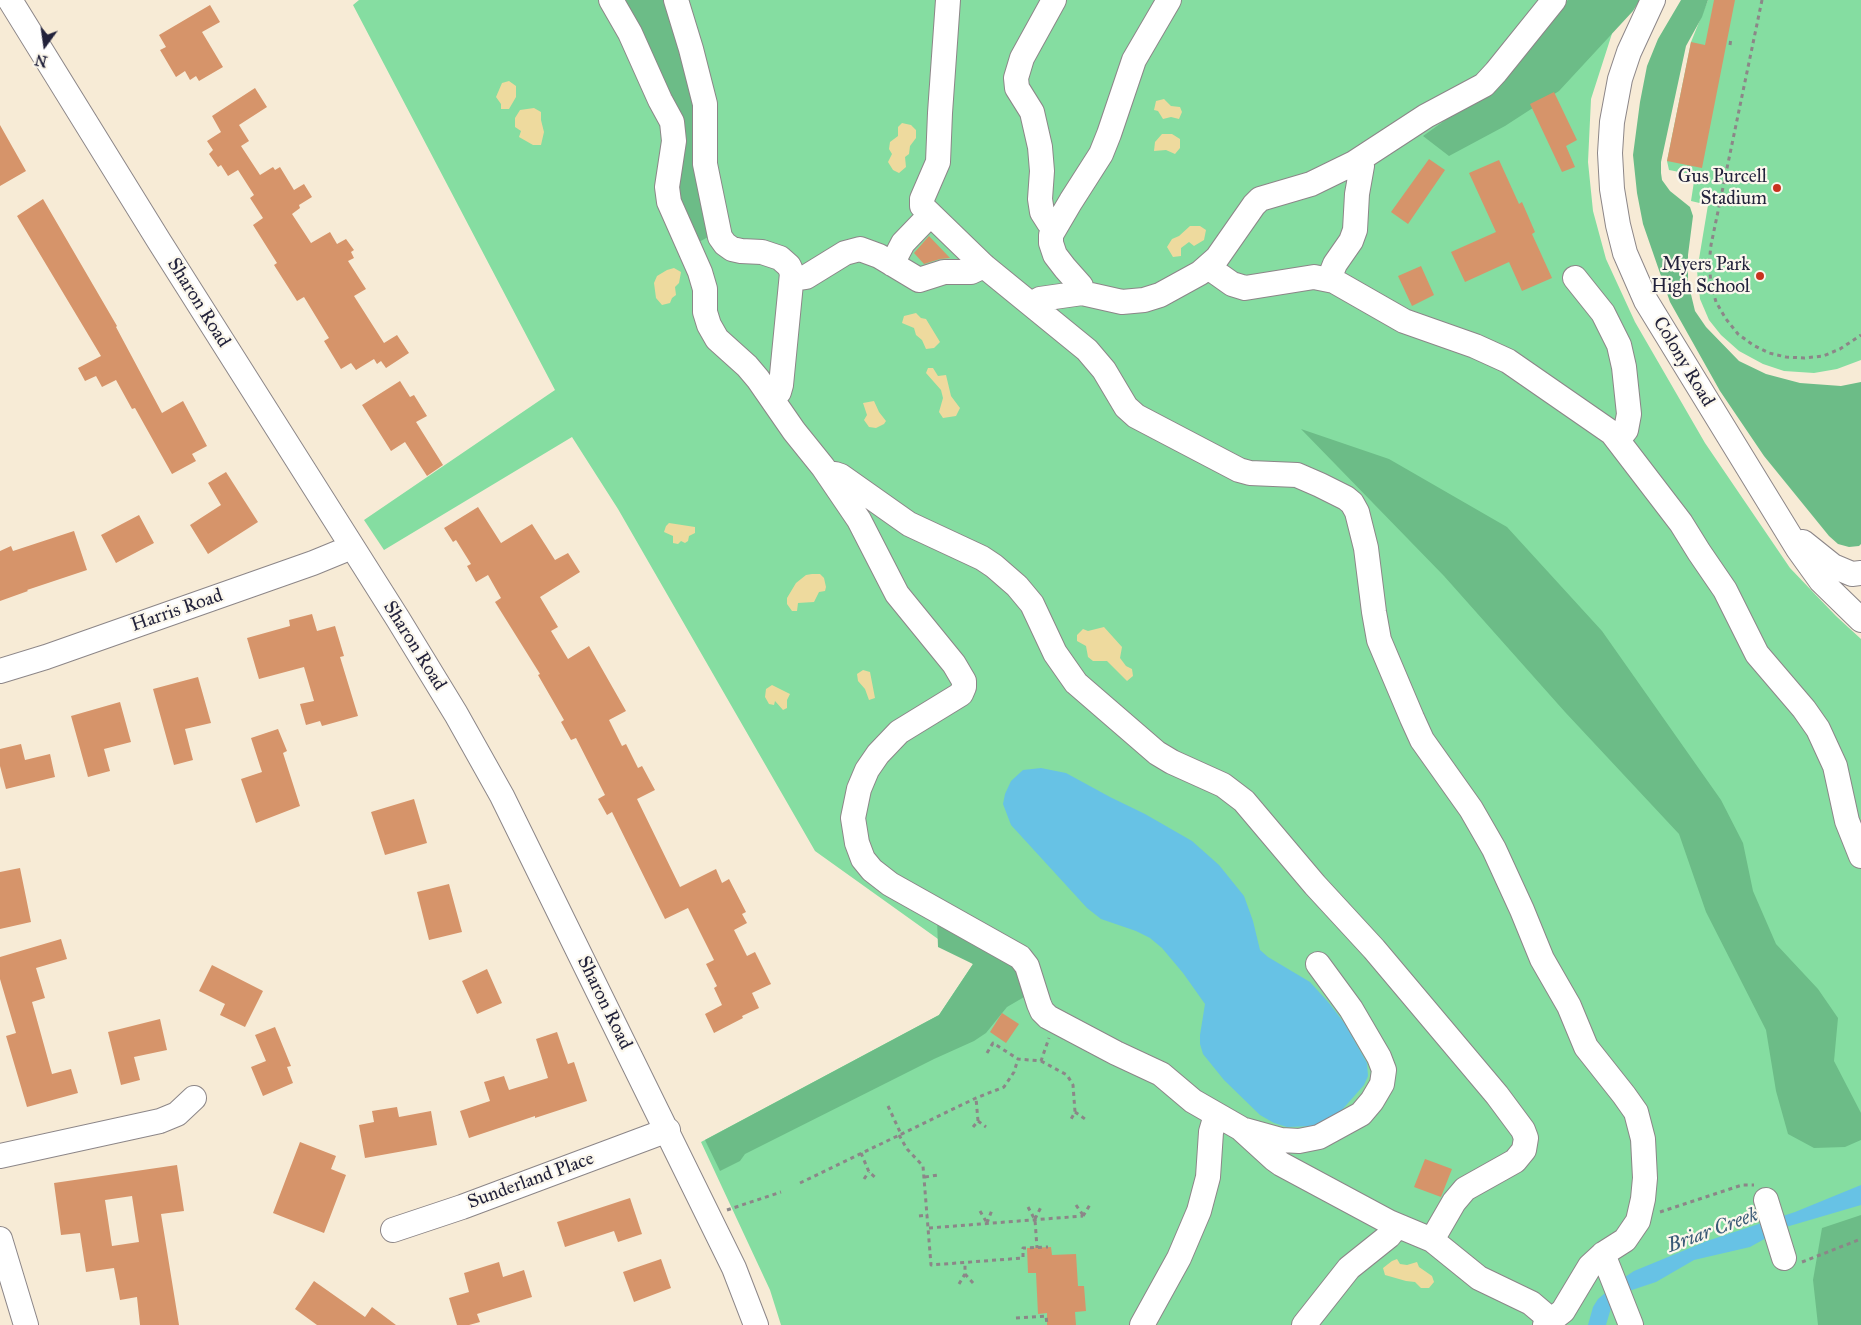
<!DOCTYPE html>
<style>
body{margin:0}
#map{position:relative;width:1861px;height:1325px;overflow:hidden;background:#f7ebd6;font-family:"IM FELL Great Primer",serif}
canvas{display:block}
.north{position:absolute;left:20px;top:20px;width:50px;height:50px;-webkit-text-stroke:4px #fbf7ec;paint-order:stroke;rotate:194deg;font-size:14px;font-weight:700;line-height:20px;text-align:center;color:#22223b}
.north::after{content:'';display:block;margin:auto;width:18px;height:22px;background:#22223b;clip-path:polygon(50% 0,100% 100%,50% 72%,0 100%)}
</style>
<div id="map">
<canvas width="1861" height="1325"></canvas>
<div class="north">N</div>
</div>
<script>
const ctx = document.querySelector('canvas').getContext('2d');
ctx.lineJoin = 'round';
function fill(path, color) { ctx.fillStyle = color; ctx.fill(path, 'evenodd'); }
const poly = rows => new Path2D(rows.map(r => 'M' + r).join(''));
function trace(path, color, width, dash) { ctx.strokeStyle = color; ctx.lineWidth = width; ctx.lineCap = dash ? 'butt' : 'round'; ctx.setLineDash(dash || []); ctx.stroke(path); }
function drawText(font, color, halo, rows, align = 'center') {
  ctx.font = font + ' "IM FELL Great Primer",serif'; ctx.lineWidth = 4.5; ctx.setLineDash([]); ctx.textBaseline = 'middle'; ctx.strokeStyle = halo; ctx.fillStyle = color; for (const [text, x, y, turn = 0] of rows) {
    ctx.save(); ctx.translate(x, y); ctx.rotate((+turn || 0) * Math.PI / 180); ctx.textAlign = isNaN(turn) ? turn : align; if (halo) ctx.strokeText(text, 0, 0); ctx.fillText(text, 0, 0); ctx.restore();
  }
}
const green = poly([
 [359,0,1627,0,1617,18,1591,99,1588,162,1593,211,1606,259,1635,322,1705,443,1790,568,1836,616,1861,639,1861,1325,781,1325,770,1290,701,1142,939,1015,973,964,815,851,618,509,572,437,384,550,364,520,555,390,353,5],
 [1708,0,1861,0,1861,360,1837,369,1814,373,1784,371,1763,364,1739,351,1721,335,1709,320,1700,299,1697,271,1708,205,1691,201,1695,175,1669,170,1667,161,1691,42]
]);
const forest = poly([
 [620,0,672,0,696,85,712,235,695,244,679,213,679,150],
 [1568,0,1640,0,1633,11,1559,91,1505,126,1449,156,1423,136,1465,106],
 [1681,0,1708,0,1702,17,1686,46,1661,162,1661,173,1662,180,1670,191,1690,207,1693,216,1688,255,1688,282,1695,311,1706,327,1739,361,1766,374,1800,383,1841,386,1861,382,1861,544,1859,546,1849,547,1838,544,1829,536,1764,456,1720,391,1670,302,1643,224,1637,193,1633,155,1640,102,1647,66,1658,39],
 [1301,429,1389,459,1507,527,1602,631,1721,800,1743,843,1753,891,1776,944,1818,989,1838,1018,1834,1061,1861,1113,1861,1140,1845,1147,1814,1148,1788,1134,1776,1091,1766,1030,1706,912,1679,834,1565,712,1444,576],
 [937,919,1022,971,1031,993,1007,1007,986,1033,974,1041,934,1059,745,1154,740,1161,720,1171,705,1140,939,1015,973,964,938,947],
 [1861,1215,1861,1325,1818,1325,1813,1280,1822,1228]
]);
const sand = poly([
 [509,81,516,86,516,97,509,109,501,109,501,104,496,97,502,83],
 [1164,99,1171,106,1180,107,1182,112,1179,119,1171,117,1163,119,1158,111,1154,110,1156,101],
 [534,108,541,112,541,120,544,132,541,145,533,145,519,137,521,131,515,127,515,118,520,110],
 [902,123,911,125,916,130,916,138,910,146,909,154,905,157,906,167,899,173,893,170,888,162,892,154,889,149,890,142,898,136,898,127],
 [1162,134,1172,134,1180,139,1180,148,1175,154,1166,150,1154,151,1155,142],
 [1190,226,1200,226,1206,230,1204,240,1194,246,1189,242,1181,248,1181,256,1173,257,1167,247,1172,239,1179,236],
 [674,268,681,272,679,283,675,287,676,295,672,298,670,303,662,305,656,298,654,283,657,276,667,270],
 [916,313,921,318,926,319,940,342,934,348,926,349,922,340,916,335,914,328,902,323,904,316],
 [928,368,933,368,938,376,946,375,951,396,960,408,956,416,943,418,939,412,943,398,941,390,926,373],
 [874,401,879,412,886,421,884,424,876,428,869,427,864,420,867,415,863,403],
 [669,523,695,527,695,533,689,536,688,541,685,543,681,541,678,544,673,543,673,536,664,532,666,526],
 [812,574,820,574,824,578,826,587,825,591,819,592,814,602,798,603,797,611,792,611,787,604,787,598,796,583,806,575],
 [1104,627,1122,647,1120,658,1126,666,1132,669,1133,676,1127,681,1107,661,1093,661,1088,657,1086,646,1077,641,1077,635,1083,629,1088,631],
 [863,670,870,672,875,698,869,700,865,689,858,681,857,674],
 [772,685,790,694,787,700,787,708,783,710,775,701,774,705,769,704,765,697,766,689],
 [1397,1259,1400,1264,1407,1265,1417,1262,1419,1267,1432,1276,1434,1282,1429,1288,1421,1288,1415,1282,1406,1281,1385,1275,1383,1268,1392,1261]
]);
const water = poly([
 [1041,768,1066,773,1110,797,1145,814,1192,841,1219,865,1244,896,1253,921,1260,950,1268,957,1310,982,1329,1003,1345,1024,1367,1063,1368,1076,1364,1085,1341,1111,1328,1121,1315,1126,1287,1127,1274,1123,1260,1115,1224,1080,1203,1054,1200,1044,1200,1035,1205,1004,1183,973,1162,948,1150,938,1136,931,1101,919,1087,908,1011,825,1003,804,1005,794,1011,781,1023,770],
 [1861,1185,1861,1205,1786,1227,1750,1247,1694,1260,1656,1282,1629,1291,1611,1308,1606,1325,1588,1325,1593,1307,1598,1299,1622,1279,1634,1271,1707,1241,1795,1212]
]);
const building = poly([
 [1714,0,1735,0,1702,168,1667,161,1691,42,1705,45],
 [210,5,220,22,202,32,223,67,199,81,196,76,190,80,185,71,176,77,160,50,166,47,159,35],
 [255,88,267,107,239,125,249,141,241,146,260,175,273,167,275,170,280,167,294,190,304,184,312,197,299,205,300,208,292,214,311,243,330,232,337,244,346,239,354,250,351,252,354,258,348,261,366,289,354,296,384,343,397,335,409,353,386,368,381,361,377,364,374,359,356,370,351,363,341,369,324,341,329,338,304,297,297,301,274,265,277,263,253,225,263,218,250,198,254,195,238,170,228,176,221,165,218,167,209,154,213,150,207,141,221,132,212,116],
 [1554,92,1577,140,1566,146,1575,167,1562,172,1530,104],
 [0,125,26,171,0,186],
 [1429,159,1445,170,1408,224,1391,212],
 [1499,160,1519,204,1522,202,1535,232,1532,234,1552,278,1522,291,1509,262,1465,282,1451,252,1496,232,1469,173],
 [43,199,117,326,116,327,162,413,183,401,207,446,192,454,196,461,172,474,135,408,132,409,116,380,102,387,96,376,85,381,78,368,101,356,17,216],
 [929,236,950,258,940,259,924,264,914,253],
 [1421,266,1434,295,1412,306,1398,276],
 [400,381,410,397,414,395,427,416,416,422,443,465,427,476,405,442,391,451,362,405],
 [226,472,258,522,208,554,190,525,221,505,208,483],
 [478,507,501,543,532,524,555,560,568,553,580,572,540,597,558,627,551,631,568,659,589,646,626,711,609,720,622,746,626,744,638,768,642,766,655,790,637,799,680,887,716,869,722,883,729,879,746,912,742,914,747,923,734,930,747,956,755,952,771,984,752,993,759,1008,742,1016,743,1018,714,1033,705,1014,722,1005,714,988,717,986,706,964,714,960,688,908,665,919,612,812,607,815,598,799,605,795,576,738,571,740,561,722,564,720,538,675,540,674,495,602,501,598,488,575,476,582,467,566,471,564,456,540,453,542,444,528],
 [139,515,154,543,116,563,101,535],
 [74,531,87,570,27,590,28,591,0,601,0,551,11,546,13,551],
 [312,614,317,631,335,626,344,656,340,657,358,716,322,726,320,721,306,725,300,704,314,701,304,667,259,679,247,638,290,626,289,620],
 [198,677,211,723,185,729,193,760,174,765,153,689],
 [120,702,131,742,104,749,110,771,88,777,71,716],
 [278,729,287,751,283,753,300,806,256,823,241,779,262,772,251,738],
 [21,744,25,760,50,754,55,777,6,789,0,766,0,749],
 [414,799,427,843,385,855,371,812],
 [20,868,31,922,0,929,0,872],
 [449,884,462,932,429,940,417,892],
 [61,939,67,959,36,968,45,998,32,1002,52,1074,71,1069,78,1093,27,1107,6,1036,16,1033,0,979,0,957],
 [212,965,263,991,245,1027,220,1015,225,1004,199,991],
 [487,969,502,1003,477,1014,462,981],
 [1002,1013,1019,1024,1006,1043,990,1032],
 [160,1019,167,1050,134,1057,140,1080,121,1085,108,1032],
 [275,1027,291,1066,287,1067,293,1083,263,1096,251,1067,266,1061,255,1035],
 [557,1032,568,1064,574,1062,587,1101,535,1118,535,1116,469,1138,460,1111,490,1101,484,1082,504,1076,509,1090,548,1078,536,1039],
 [397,1107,399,1117,431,1111,437,1145,365,1158,359,1125,374,1122,372,1111],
 [300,1142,336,1156,331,1169,346,1175,324,1233,273,1213],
 [1425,1159,1452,1169,1441,1197,1414,1187],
 [177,1165,184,1211,161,1214,179,1325,140,1325,137,1297,120,1300,114,1268,86,1272,80,1233,61,1235,54,1183],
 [132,1196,139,1242,112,1246,105,1200],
 [630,1198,642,1234,618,1242,614,1231,565,1247,557,1222],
 [1051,1247,1052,1255,1076,1254,1078,1286,1084,1286,1086,1311,1075,1312,1076,1325,1047,1325,1047,1313,1038,1314,1036,1273,1028,1273,1027,1248],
 [661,1259,671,1288,634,1302,623,1272],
 [499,1262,503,1277,524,1270,532,1297,477,1314,480,1322,469,1325,457,1325,449,1298,469,1292,464,1273],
 [314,1281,365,1317,372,1307,396,1325,317,1325,295,1309]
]);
const path = poly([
 [1762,0,1711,245,1709,264,1711,283,1716,302,1726,319,1738,334,1753,345,1769,353,1786,357,1804,358,1823,356,1840,349,1861,335],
 [1730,45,1731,38],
 [987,1053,993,1043,1018,1059,1041,1061,1049,1038],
 [1041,1061,1067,1075,1073,1085,1075,1112,1070,1121],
 [888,1106,901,1134],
 [1075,1112,1085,1119],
 [978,1121,986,1127],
 [973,1127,978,1121,976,1098],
 [899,1135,907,1149,923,1166,931,1265,1023,1258,1023,1248,1048,1247],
 [861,1153,869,1172,877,1179],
 [925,1177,938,1175],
 [864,1179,869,1172],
 [800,1183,976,1098,1004,1087,1014,1072,1018,1059],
 [1076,1205,1083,1215],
 [1028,1207,1035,1220,1037,1248],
 [727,1210,781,1192],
 [980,1211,987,1223],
 [1660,1212,1742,1185,1754,1185],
 [919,1216,928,1215],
 [1083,1216,1091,1203],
 [1035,1219,1041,1207],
 [987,1223,992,1210],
 [929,1228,1083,1216],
 [1802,1262,1861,1239],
 [965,1274,974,1284],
 [959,1284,965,1274,965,1263],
 [1016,1318,1046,1316,1047,1325]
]);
const minor = poly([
 [10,0,159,241,398,619,456,714,502,796,734,1268,756,1325],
 [611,0,630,33,660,100,672,122,674,141,667,187,669,202,700,272,705,289,705,312,709,325,717,339,747,366,758,379,794,431,823,467,859,520,897,594,954,664,964,681,964,687,961,694,899,732,878,754,867,770,859,789,853,818,857,843,863,859,872,870,890,884,1020,957,1027,966,1039,1004,1042,1011,1048,1017,1116,1053,1161,1074,1193,1101,1240,1128,1274,1159,1281,1164,1389,1222,1432,1240,1479,1278,1531,1303,1551,1320],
 [676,0,691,49,705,104,705,164,720,237,725,244,732,249,741,251,762,252,780,258,789,266,792,273,781,385,779,392,773,399],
 [948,0,940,113,938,162,922,199,922,206,984,266,1087,350,1104,370,1126,407,1136,416,1239,470,1250,473,1297,475,1320,485,1346,498,1352,503,1357,512,1366,548,1374,612,1379,640,1412,718,1422,740,1471,809,1494,849,1522,910,1542,959,1569,1006,1586,1047,1624,1095,1636,1112,1643,1139,1645,1178,1643,1199,1638,1221,1625,1240,1603,1254,1590,1266,1563,1311,1545,1325],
 [1653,0,1629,52,1620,79,1612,122,1610,153,1612,189,1618,225,1625,253,1646,301,1798,549,1821,581,1861,620],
 [1054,227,1049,223,1042,212,1040,199,1042,171,1040,147,1032,112,1017,88,1016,78,1022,58,1054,0],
 [892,264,903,243,930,215],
 [1208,267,1232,284,1245,288,1314,277,1334,281,1404,321,1475,346,1508,361,1612,433,1681,523,1699,552,1725,590,1757,654,1804,709,1818,729,1835,766,1847,821,1861,856],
 [1575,278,1603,313,1619,345,1624,367,1629,414,1626,430,1618,440],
 [793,279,806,277,845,253,860,249,879,256,919,280,944,272,971,272,984,266],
 [1329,279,1335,264,1351,241,1355,230,1357,194,1362,166,1360,160],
 [1082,293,1081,286,1065,268,1055,255,1051,243,1051,235,1071,201,1101,154,1109,134,1134,60,1169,0],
 [1031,304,1040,299,1082,293,1122,302,1144,300,1160,295,1200,273,1217,258,1254,205,1260,199,1311,184,1354,163,1426,116,1484,85,1496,72,1554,0],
 [829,476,835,474,841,476,909,524,982,558,994,566,1017,586,1032,604,1055,653,1076,683,1157,753,1172,762,1223,785,1244,801,1315,885,1374,949,1497,1095,1523,1130,1526,1138,1524,1150,1515,1161,1465,1189,1454,1202,1432,1240],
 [1803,542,1833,566,1852,574,1861,573],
 [0,671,46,657,313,563,352,547],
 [1245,1130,1281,1140,1299,1141,1319,1137,1361,1114,1372,1101,1382,1084,1384,1070,1379,1057,1351,1009,1318,964],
 [0,1156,160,1121,177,1114,194,1098],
 [1766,1200,1784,1258],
 [393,1230,462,1207,668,1130],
 [0,1239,26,1325],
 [1603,1254,1631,1325],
 [1142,1325,1179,1258,1199,1211,1208,1177,1211,1132,1216,1115],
 [1304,1325,1349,1268,1389,1236,1397,1226]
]);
const markers = [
 [1777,188,5,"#c8321e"],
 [1760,276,5,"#c8321e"]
];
const poiNames = [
 ["Gus Purcell",1767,177],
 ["Stadium",1767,199],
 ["Myers Park",1750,265],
 ["High School",1750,287]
];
const streetNames = [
 ["Sharon Road",198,303,58],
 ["Colony Road",1683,362,59],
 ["Harris Road",177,611,-19],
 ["Sharon Road",414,646,58],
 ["Sharon Road",604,1003,64],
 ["Sunderland Place",531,1181,-20]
];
const waterNames = [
 ["Briar Creek",1713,1231,-20]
];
fill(green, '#85dda1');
fill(forest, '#6cbc87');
fill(sand, '#eeda9e');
fill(water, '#67c2e5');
fill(building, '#d6946a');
trace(minor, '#8c8688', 26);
trace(path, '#8c8688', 3, [4, 4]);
trace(minor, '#fff', 24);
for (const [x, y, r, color] of markers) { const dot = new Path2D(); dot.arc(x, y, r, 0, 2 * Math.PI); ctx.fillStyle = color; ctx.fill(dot); trace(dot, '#fbf7ec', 2); }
drawText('19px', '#22223b', '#fbf7ec', poiNames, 'right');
drawText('19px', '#22223b', '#fbf7ec', streetNames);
drawText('italic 20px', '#3a5a76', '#fbf7ec', waterNames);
</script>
